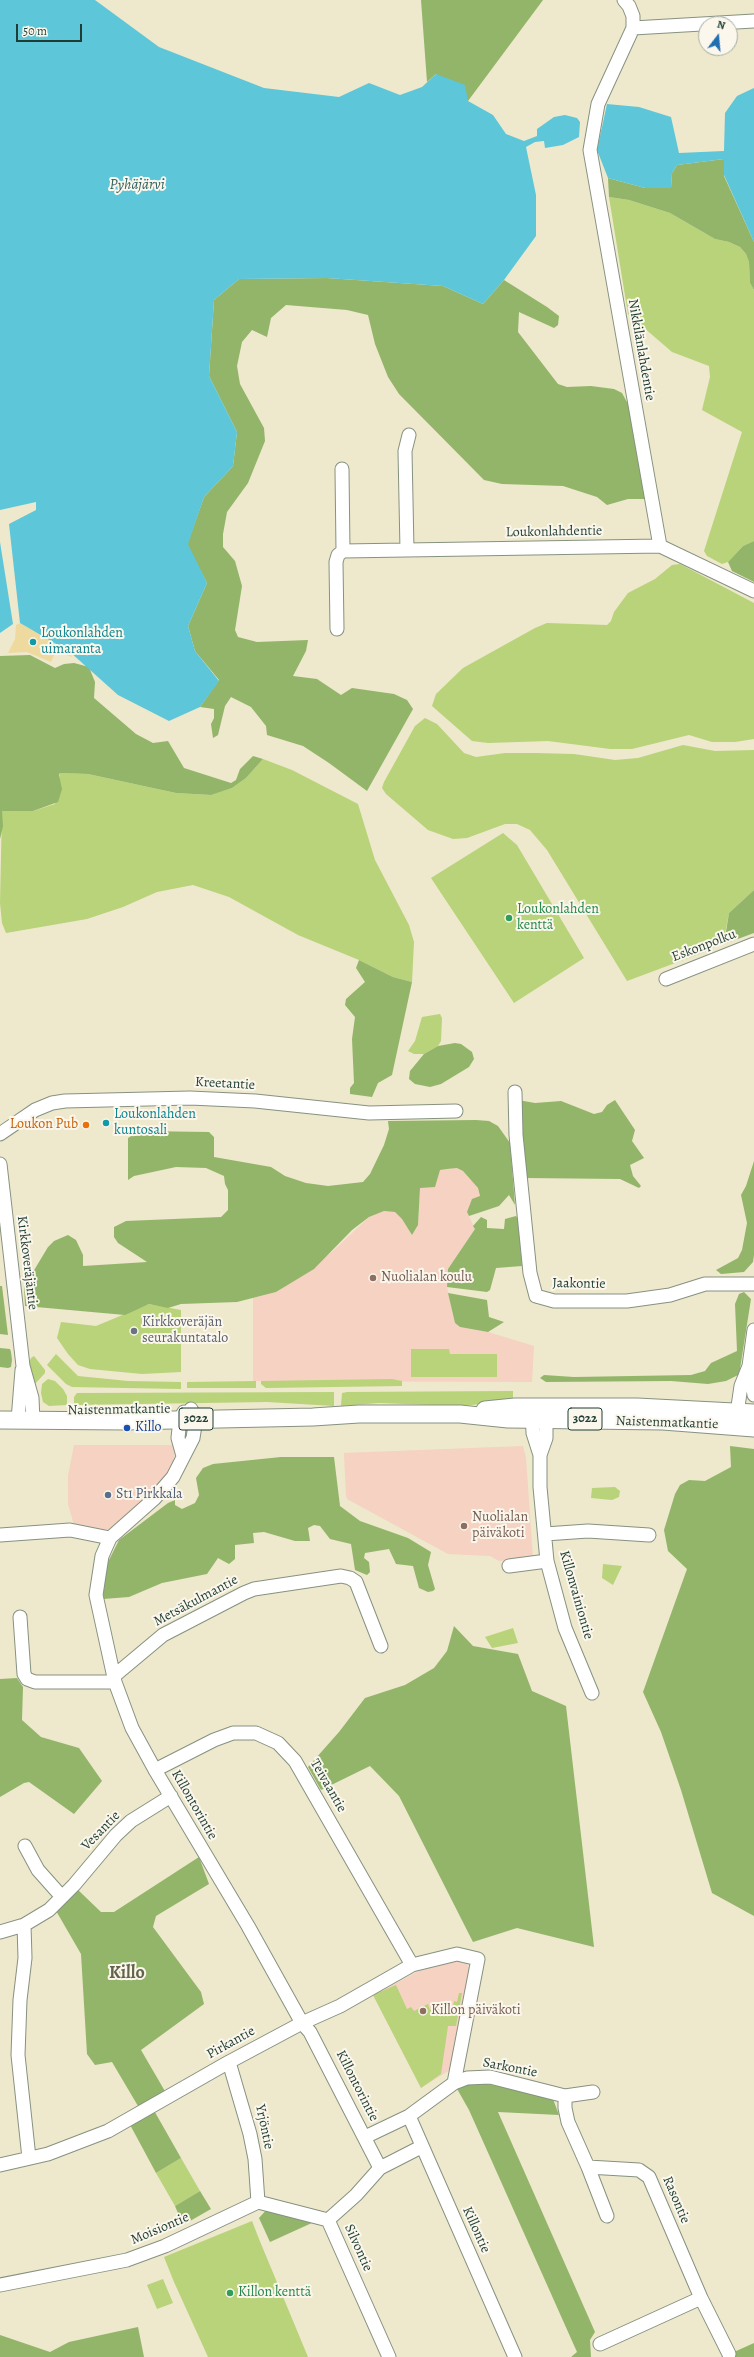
<!DOCTYPE html>
<meta charset="utf-8">
<style>
body{margin:0}
#map{position:relative;width:754px;height:2357px;overflow:hidden;background:#eee8cc;font-family:Alegreya,serif}
canvas{display:block}
.north{position:absolute;left:698px;top:16px;width:40px;height:40px;box-sizing:border-box;background:#fbf7ec;border:1px solid #a3ada2;border-radius:50%;rotate:16deg;font-size:11px;font-weight:700;line-height:16px;text-align:center;color:#1f3d34}
.north::after{content:'';display:block;margin:auto;width:14px;height:18px;background:#1f6fb2;clip-path:polygon(50% 0,100% 100%,50% 72%,0 100%)}
.scale{position:absolute;left:16px;top:24px;width:66px;height:18px;box-sizing:border-box;border:2px solid #1f3d34;border-top:0;padding-left:5px;font-size:12px;line-height:14px;white-space:nowrap;color:#1f3d34;-webkit-text-stroke:3px #fbf7ec;paint-order:stroke}
</style>
<div id="map">
<canvas width="754" height="2357"></canvas>
<div class="north">N</div>
<div class="scale">50 m</div>
</div>
<script>
const ctx = document.querySelector('canvas').getContext('2d');
ctx.lineJoin = 'round';
function fill(path, color) { ctx.fillStyle = color; ctx.fill(path, 'evenodd'); }
const poly = rows => new Path2D(rows.map(r => 'M' + r).join(''));
function trace(path, color, width, dash) { ctx.strokeStyle = color; ctx.lineWidth = width; ctx.lineCap = dash ? 'butt' : 'round'; ctx.setLineDash(dash || []); ctx.stroke(path); }
function drawText(font, color, halo, rows, align = 'center') {
  ctx.font = font + ' Alegreya,serif'; ctx.lineWidth = 4; ctx.setLineDash([]); ctx.textBaseline = 'middle'; ctx.strokeStyle = halo; ctx.fillStyle = color; for (const [text, x, y, turn = 0] of rows) {
    ctx.save(); ctx.translate(x, y); ctx.rotate((+turn || 0) * Math.PI / 180); ctx.textAlign = isNaN(turn) ? turn : align; if (halo) ctx.strokeText(text, 0, 0); ctx.fillText(text, 0, 0); ctx.restore();
  }
}
const built = poly([
 [457,1168,463,1171,478,1188,480,1197,467,1212,475,1229,448,1269,447,1287,455,1323,460,1327,488,1332,534,1346,532,1382,253,1381,253,1298,276,1292,333,1251,369,1217,384,1211,395,1212,402,1219,412,1235,418,1225,420,1188,440,1170],
 [74,1445,173,1445,176,1449,172,1466,157,1488,113,1529,103,1530,74,1525,68,1504,68,1476],
 [523,1446,526,1458,533,1558,528,1560,499,1561,490,1556,448,1554,347,1499,346,1496,344,1453],
 [459,1960,466,1962,469,1968,472,1991,453,2068,421,2088,373,1995,419,1971]
]);
const green = poly([
 [609,197,629,200,670,213,715,239,729,242,740,247,746,254,749,262,750,283,754,290,754,541,743,546,728,562,722,564,707,556,704,551,742,432,702,410,710,377,709,366,672,352,628,314],
 [680,564,754,603,754,739,735,742,712,742,689,735,632,749,610,749,548,741,488,743,472,741,432,706,436,694,463,668,535,628,547,623,607,625,611,621,614,612,628,593,655,579,672,565],
 [425,718,437,724,464,753,476,757,505,753,535,753,574,754,615,760,638,758,683,745,715,751,754,750,754,890,729,913,724,939,710,950,627,981,547,850,530,830,517,824,505,824,467,838,453,839,428,830,386,794,382,788,384,782,415,726],
 [263,759,292,770,358,804,375,860,409,925,414,942,412,982,393,977,359,960,298,935,229,897,193,885,157,892,123,907,87,919,6,933,2,923,0,903,2,811,33,811,55,804,60,773,88,774,176,793,210,795,232,788,246,778],
 [503,833,517,845,584,958,514,1003,431,878],
 [440,1014,442,1018,441,1041,438,1046,424,1054,414,1054,408,1051,415,1041,422,1017],
 [149,1304,181,1310,181,1372,142,1374,90,1369,78,1365,68,1354,57,1338,61,1322,96,1326],
 [411,1349,449,1349,450,1354,497,1354,497,1377,411,1377],
 [56,1354,78,1376,128,1381,181,1382,181,1389,72,1387,66,1384,47,1365],
 [34,1356,45,1370,45,1373,35,1384,33,1383,29,1363,31,1358],
 [48,1379,55,1381,63,1389,67,1396,67,1405,49,1406,43,1402,41,1393,42,1384],
 [392,1379,402,1381,402,1386,266,1388,261,1384,261,1381],
 [256,1381,256,1388,187,1388,187,1382],
 [513,1391,513,1402,456,1406,379,1403,341,1406,342,1393,347,1392],
 [334,1392,334,1406,267,1402,74,1405,74,1397,77,1393],
 [615,1487,620,1491,619,1497,612,1500,591,1498,592,1488],
 [603,1564,622,1566,613,1585,602,1578],
 [513,1628,518,1643,492,1648,485,1637],
 [396,1985,407,2009,411,2007,414,2011,428,2004,430,2010,435,2008,452,2013,454,2001,457,2002,459,1993,462,1993,456,2026,448,2026,441,2074,421,2088,373,1995],
 [181,2158,200,2191,175,2206,156,2173],
 [252,2221,259,2239,308,2357,208,2357,174,2282,164,2257],
 [163,2279,173,2303,157,2309,147,2285]
]);
const forest = poly([
 [421,0,543,0,468,101,436,74,427,82],
 [724,159,724,176,754,242,754,290,750,283,749,262,746,254,740,247,729,242,715,239,670,213,629,200,609,197,608,178,645,188,671,188,672,173,677,165],
 [327,278,443,286,483,304,504,280,547,307,559,316,558,325,554,328,519,312,518,332,558,384,567,387,591,386,614,389,622,393,628,404,647,499,628,499,607,505,597,497,563,486,502,484,484,480,399,394,388,377,375,344,368,315,347,310,286,305,271,318,267,337,252,330,242,342,237,366,240,384,264,428,265,441,248,483,227,512,223,534,223,547,235,561,242,586,235,630,238,637,257,642,308,640,306,651,293,676,317,679,341,695,352,688,394,694,407,700,413,709,367,791,329,763,303,746,267,735,266,726,251,707,231,697,225,706,218,735,213,738,211,724,214,718,214,709,200,707,219,680,195,651,188,626,207,583,187,545,204,497,233,466,237,432,209,376,214,300,239,279],
 [754,541,754,582,732,571,728,562,743,546],
 [30,655,55,668,64,664,74,663,89,667,95,682,94,698,136,734,153,743,168,741,184,768,231,783,236,780,240,769,253,756,263,759,246,778,232,788,211,795,176,793,88,774,60,773,59,775,62,789,58,802,33,811,2,811,3,826,0,839,0,656],
 [754,890,754,933,724,944,729,913],
 [359,960,393,977,412,982,392,1075,378,1083,372,1097,350,1094,350,1088,354,1083,352,1039,355,1017,345,1005,346,999,365,982,356,968],
 [455,1043,461,1044,472,1052,474,1059,469,1067,441,1084,430,1087,415,1084,409,1079,410,1071,424,1054,438,1046],
 [518,1100,535,1103,561,1101,594,1114,602,1112,607,1105,615,1100,635,1130,632,1141,644,1158,630,1165,633,1176,641,1186,639,1188,620,1179,526,1178],
 [476,1120,489,1121,498,1126,510,1143,515,1205,509,1195,499,1206,469,1216,467,1212,472,1199,480,1196,478,1188,463,1171,457,1168,447,1169,440,1170,435,1187,420,1188,418,1225,412,1235,402,1219,395,1212,384,1211,369,1217,352,1230,314,1269,276,1292,237,1302,181,1304,168,1308,149,1304,125,1315,25,1306,24,1287,48,1247,54,1241,68,1235,76,1240,83,1255,83,1266,147,1262,118,1243,114,1237,114,1227,126,1221,221,1217,228,1210,228,1190,225,1184,224,1176,206,1168,176,1167,134,1176,128,1180,128,1138,140,1131,209,1132,214,1137,214,1157,271,1167,285,1176,306,1183,328,1186,363,1182,370,1174,384,1145,389,1129,388,1121],
 [754,1140,754,1255,753,1262,744,1272,721,1274,716,1270,738,1258,742,1250,747,1223,741,1195,746,1186,754,1161],
 [516,1216,518,1219,522,1266,496,1268,490,1290,487,1292,447,1287,448,1269,475,1229,473,1226,481,1217,487,1220,487,1228,504,1229,505,1219],
 [0,1286,2,1286,8,1335,0,1334],
 [744,1292,751,1299,740,1369,738,1375,726,1381,708,1384,671,1381,546,1382,540,1378,544,1375,574,1377,691,1375,705,1371,711,1363,737,1351,735,1304,739,1294],
 [448,1293,487,1300,489,1317,504,1322,488,1332,460,1327,455,1323],
 [0,1348,10,1349,11,1352,12,1360,11,1367,8,1368,0,1367],
 [730,1446,754,1449,754,1916,712,1893,681,1790,661,1732,643,1692,687,1569,668,1551,664,1530,675,1494,680,1485,689,1480,705,1481,731,1467],
 [281,1457,334,1457,340,1506,360,1521,408,1538,431,1552,428,1565,435,1589,433,1591,428,1592,419,1588,413,1566,396,1564,389,1549,365,1553,364,1558,369,1562,370,1572,367,1575,355,1570,351,1544,330,1539,320,1526,314,1525,308,1528,310,1541,295,1541,264,1532,253,1533,254,1543,235,1545,235,1559,229,1564,218,1558,207,1574,162,1583,129,1597,103,1599,107,1564,119,1540,168,1503,175,1500,175,1505,182,1509,195,1503,199,1495,196,1478,203,1468,213,1464],
 [454,1626,473,1646,518,1654,532,1691,566,1706,594,1947,517,1928,473,1942,399,1796,370,1766,321,1790,308,1767,339,1732,365,1698,405,1685,434,1668,447,1651],
 [17,1678,23,1687,22,1720,41,1737,79,1748,102,1781,74,1814,29,1782,24,1783,0,1797,0,1679],
 [199,1857,209,1884,156,1916,153,1927,201,1992,204,2004,141,2050,166,2093,138,2106,112,2062,95,2065,87,2054,81,1954,55,1909,77,1889,101,1912,114,1912],
 [475,2081,553,2099,559,2115,498,2112,595,2332,590,2340,591,2357,571,2357,577,2352,469,2110,456,2087],
 [152,2107,181,2158,156,2173,128,2121],
 [200,2191,211,2209,183,2225,175,2206],
 [268,2208,314,2222,270,2242,259,2218],
 [138,2327,144,2357,0,2357,0,2335,50,2352,69,2342],
 [754,2343,754,2357,721,2357,734,2352]
]);
const sand = poly([
 [20,623,70,652,72,657,56,651,51,662,27,652,8,653,15,639,16,625]
]);
const water = poly([
 [0,0,95,0,159,47,264,88,339,97,369,83,400,95,422,87,436,74,465,85,468,101,493,115,506,134,524,141,537,136,537,129,554,117,565,115,577,118,580,122,579,137,563,145,545,148,544,141,535,142,526,147,536,195,536,236,504,280,483,304,443,286,327,278,239,279,214,300,209,376,237,432,233,466,204,497,188,544,207,583,188,626,195,651,219,681,200,707,169,721,118,695,70,652,20,623,9,524,36,510,36,502,0,510],
 [754,88,754,242,724,175,724,159,677,165,672,173,671,188,645,188,608,178,597,150,607,104,639,107,671,117,679,153,724,151,725,113,737,96],
 [0,542,13,624,0,633]
]);
const minor = poly([
 [624,0,629,6,633,16,633,28,598,104,590,150,660,546],
 [633,28,754,21],
 [342,469,343,551,660,546,754,591],
 [407,550,405,451,409,435],
 [337,629,336,562,338,555,343,551],
 [666,979,754,944],
 [515,1092,516,1135,530,1273,536,1296,554,1301,627,1301,670,1295,705,1284,754,1284],
 [0,1134,35,1110,52,1103,65,1101,190,1098,255,1101,369,1113,456,1111],
 [0,1164,23,1366,32,1398,33,1420],
 [749,1366,754,1395],
 [191,1409,196,1419,193,1438,173,1477,154,1499,110,1538,102,1556,96,1595,115,1682,132,1728,155,1770,248,1926,302,2023,310,2032,380,2168],
 [532,1410,533,1433,540,1455],
 [546,1410,546,1438,540,1455,540,1487,547,1561,565,1628,592,1693],
 [18,1420,22,1370],
 [736,1420,741,1386,749,1366,754,1330],
 [183,1456,178,1438,180,1419,184,1412],
 [545,1534,588,1531,649,1535],
 [0,1535,70,1530,110,1538],
 [509,1566,547,1561],
 [20,1617,24,1674,27,1679,35,1682,115,1682],
 [114,1676,163,1635,244,1593,254,1589,341,1576,350,1578,356,1582,381,1646],
 [155,1770,214,1740,233,1733,256,1733,278,1743,295,1761,412,1965],
 [25,1846,38,1870,62,1897],
 [24,1925,25,1958,20,2000,18,2055,29,2158],
 [0,1932,24,1925,49,1910,74,1885,116,1835,131,1821,171,1796],
 [229,2062,250,2134,255,2159,258,2202],
 [565,2096,565,2108,568,2122,588,2167,639,2170,649,2177,701,2298,600,2344],
 [409,2116,515,2357],
 [365,2137,409,2116,454,2083,467,2078,490,2077,565,2096,593,2092],
 [0,2165,48,2154,108,2131,229,2062,302,2023,340,2006,412,1965,457,1954,478,1959,454,2083],
 [588,2167,607,2216],
 [0,2285,127,2260,165,2246,258,2202,328,2220],
 [701,2298,729,2354],
 [389,2357,328,2220,356,2195,380,2168,421,2147]
]);
const major = poly([
 [485,1410,515,1407,637,1407,754,1413],
 [0,1420,127,1421,313,1417,359,1414,460,1414,508,1419,663,1421,754,1428]
]);
const markers = [
 [33,642,4,"#0f9aa8"],
 [509,918,4,"#2e9e5b"],
 [106,1123,4,"#0f9aa8"],
 [86,1125,4,"#e8710a"],
 [373,1278,4,"#8d6e63"],
 [134,1331,4,"#6b7280"],
 [127,1428,4,"#1a4fb4"],
 [108,1495,4,"#5c6f8a"],
 [464,1526,4,"#8d6e63"],
 [423,2011,4,"#8d6e63"],
 [230,2293,4,"#2e9e5b"]
];
const shields = [
 [196,1419,34],
 [585,1419,34]
];
const shieldNames = [
 ["3022",196,1419],
 ["3022",585,1419]
];
const streetNames = [
 ["Nikkilänlahdentie",641,350,80],
 ["Loukonlahdentie",554,532,-1],
 ["Eskonpolku",704,946,-21],
 ["Kreetantie",225,1084,3],
 ["Kirkkoveräjäntie",27,1263,83],
 ["Jaakontie",579,1284,1],
 ["Naistenmatkantie",119,1410,-1],
 ["Naistenmatkantie",667,1423,2],
 ["Killonvainiontie",576,1595,74],
 ["Metsäkulmantie",196,1601,-28],
 ["Teivaantie",328,1786,60],
 ["Killontorintie",194,1805,60],
 ["Vesantie",101,1831,-46],
 ["Pirkantie",231,2043,-29],
 ["Sarkontie",510,2068,11],
 ["Killontorintie",357,2086,63],
 ["Yrjöntie",264,2127,78],
 ["Rasontie",676,2200,67],
 ["Moisiontie",160,2229,-23],
 ["Killontie",476,2230,66],
 ["Silvontie",358,2248,66]
];
const cultureNames = [
 ["Loukonlahden",41,634],
 ["uimaranta",41,650],
 ["Loukonlahden",114,1115],
 ["kuntosali",114,1131]
];
const leisureNames = [
 ["Loukonlahden",517,910],
 ["kenttä",517,926],
 ["Killon kenttä",238,2293]
];
const foodNames = [
 ["Loukon Pub",78,1125]
];
const educationNames = [
 ["Nuolialan koulu",381,1278],
 ["Nuolialan",472,1518],
 ["päiväkoti",472,1534],
 ["Killon päiväkoti",431,2011]
];
const worshipNames = [
 ["Kirkkoveräjän",142,1323],
 ["seurakuntatalo",142,1339]
];
const transitNames = [
 ["Killo",135,1428]
];
const serviceNames = [
 ["St1 Pirkkala",116,1495]
];
const waterNames = [
 ["Pyhäjärvi",137,185]
];
const districtNames = [
 ["Killo",127,1974]
];
fill(built, '#f5d2c2');
fill(green, '#b8d379');
fill(forest, '#92b569');
fill(sand, '#eeda9e');
fill(water, '#5dc6d9');
trace(minor, '#869280', 15);
trace(major, '#869280', 19);
trace(minor, '#fff', 13);
trace(major, '#fff', 17);
for (const [x, y, r, color] of markers) { const dot = new Path2D(); dot.arc(x, y, r, 0, 2 * Math.PI); ctx.fillStyle = color; ctx.fill(dot); trace(dot, '#fbf7ec', 1.5); }
for (const [x, y, w] of shields) { const box = new Path2D(); box.roundRect(x - w / 2, y - 11, w, 22, 3); ctx.fillStyle = '#fbf7ec'; ctx.fill(box); trace(box, '#1f3d34', 1); }
drawText('bold 13px', '#1f3d34', null, shieldNames);
drawText('14px', '#1f3d34', '#fbf7ec', streetNames);
drawText('14px', '#0d838f', '#fbf7ec', cultureNames, 'left');
drawText('14px', '#27864d', '#fbf7ec', leisureNames, 'left');
drawText('14px', '#c56008', '#fbf7ec', foodNames, 'right');
drawText('14px', '#785e54', '#fbf7ec', educationNames, 'left');
drawText('14px', '#5b616d', '#fbf7ec', worshipNames, 'left');
drawText('14px', '#164399', '#fbf7ec', transitNames, 'left');
drawText('14px', '#4e5e75', '#fbf7ec', serviceNames, 'left');
drawText('italic 15px', '#2e5f5d', '#fbf7ec', waterNames);
drawText('bold 18px', '#61634a', '#fbf7ec', districtNames);
</script>
